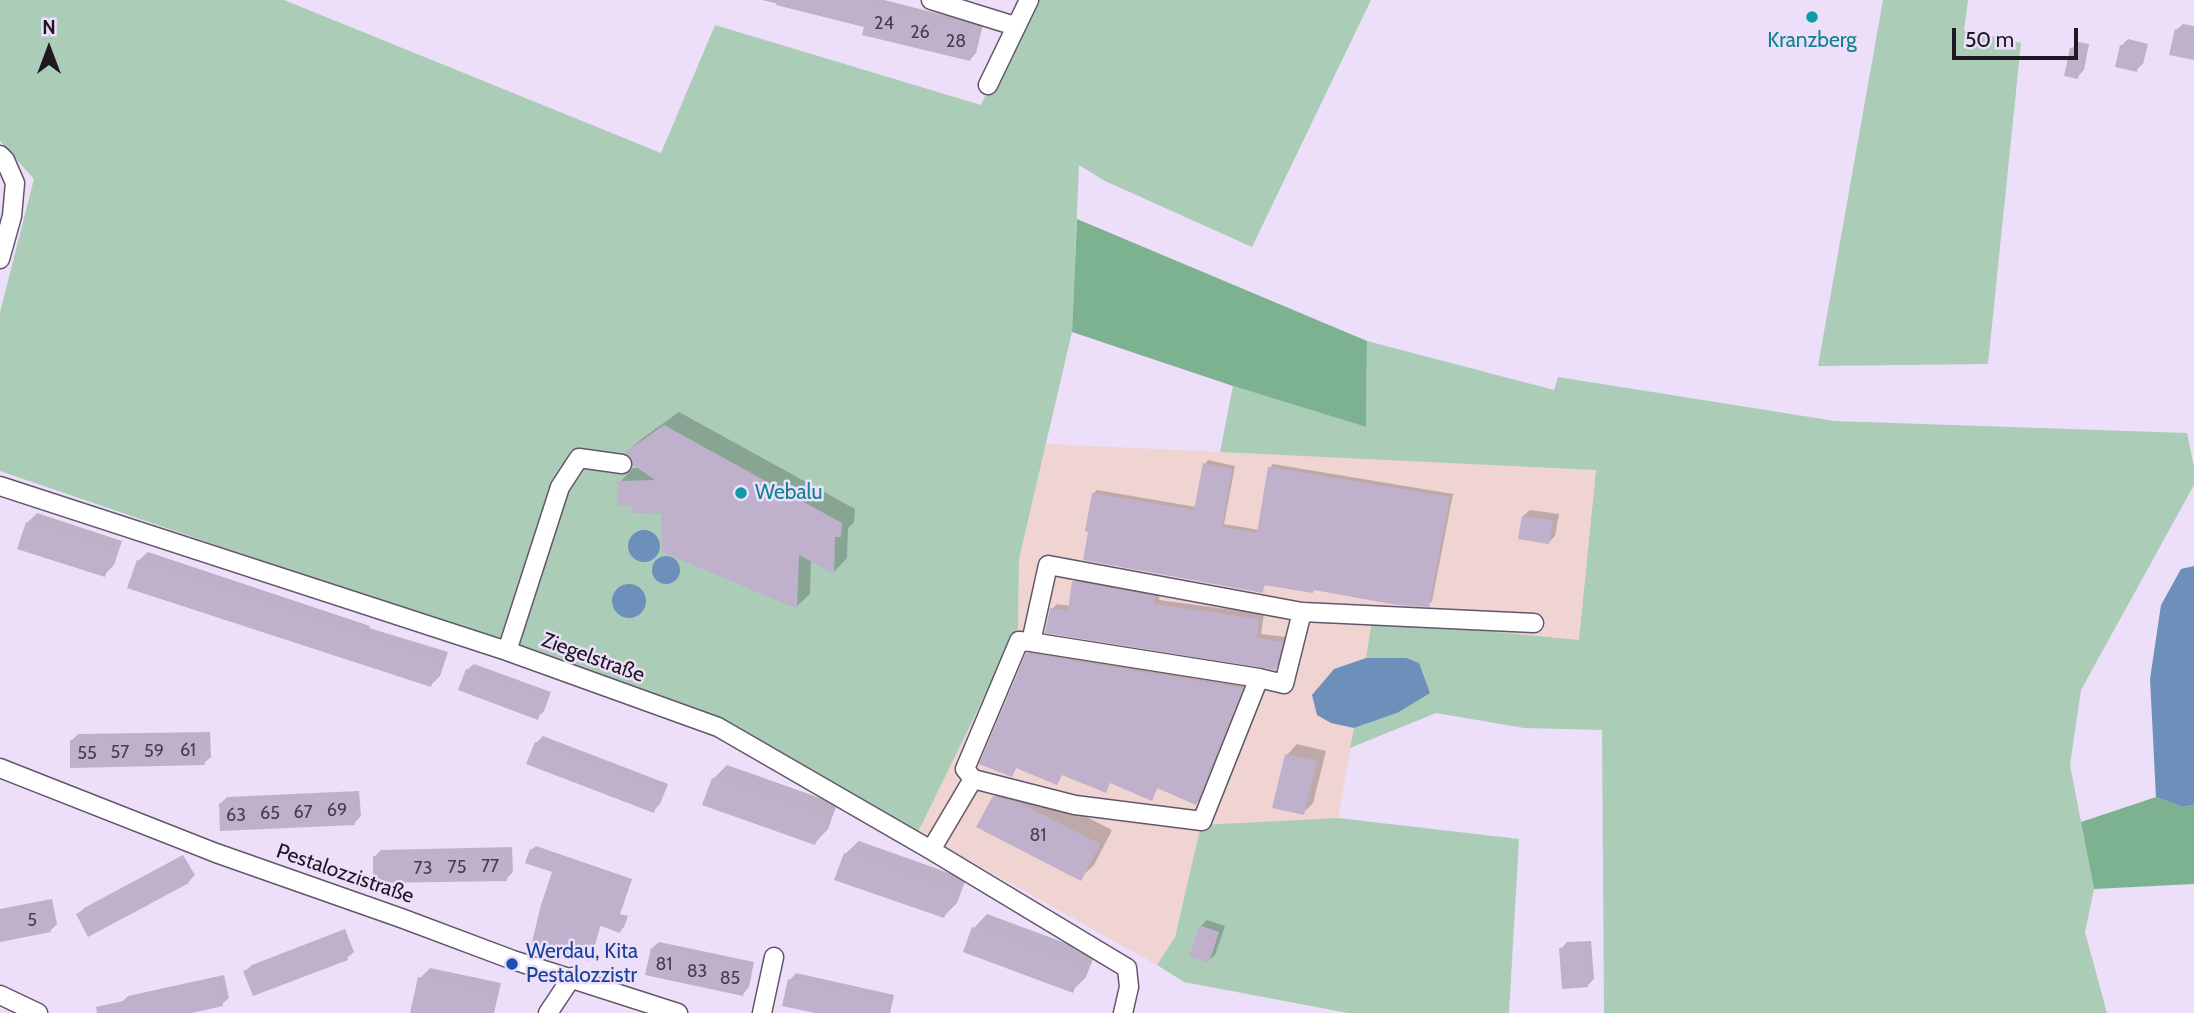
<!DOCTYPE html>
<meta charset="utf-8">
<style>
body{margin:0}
#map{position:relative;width:2194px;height:1013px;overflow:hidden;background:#eddef9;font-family:Cabin,sans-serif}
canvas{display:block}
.north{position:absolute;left:14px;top:14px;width:70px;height:70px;-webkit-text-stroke:5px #eddef9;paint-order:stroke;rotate:0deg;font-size:19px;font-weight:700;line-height:28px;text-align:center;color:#1d1821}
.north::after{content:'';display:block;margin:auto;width:24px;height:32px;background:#1d1821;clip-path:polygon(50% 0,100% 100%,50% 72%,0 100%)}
.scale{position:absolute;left:1952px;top:28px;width:126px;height:32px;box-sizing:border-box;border:4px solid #1d1821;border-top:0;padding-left:9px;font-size:21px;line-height:24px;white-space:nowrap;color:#1d1821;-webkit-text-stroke:5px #eddef9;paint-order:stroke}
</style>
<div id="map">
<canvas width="2194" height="1013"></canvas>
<div class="north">N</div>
<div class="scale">50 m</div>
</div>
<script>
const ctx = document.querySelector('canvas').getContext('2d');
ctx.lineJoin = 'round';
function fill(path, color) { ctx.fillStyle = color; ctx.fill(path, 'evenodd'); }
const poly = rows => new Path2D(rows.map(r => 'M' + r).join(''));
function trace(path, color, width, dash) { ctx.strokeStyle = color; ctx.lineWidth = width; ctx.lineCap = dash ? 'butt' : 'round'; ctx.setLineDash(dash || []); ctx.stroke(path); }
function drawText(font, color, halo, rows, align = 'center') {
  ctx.font = font + ' Cabin,sans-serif'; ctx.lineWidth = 5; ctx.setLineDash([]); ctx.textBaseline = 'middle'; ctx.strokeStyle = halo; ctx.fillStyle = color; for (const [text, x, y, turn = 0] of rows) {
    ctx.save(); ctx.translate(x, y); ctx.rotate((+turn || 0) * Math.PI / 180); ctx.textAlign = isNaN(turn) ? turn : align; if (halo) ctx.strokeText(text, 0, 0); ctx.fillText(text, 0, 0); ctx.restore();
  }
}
const industrial = poly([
 [1046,444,1596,469,1579,641,1372,620,1366,658,1334,669,1331,723,1354,728,1338,818,1201,826,1175,937,1157,965,918,832,1018,628,1019,559]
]);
const green = poly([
 [0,0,284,0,661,153,715,25,981,105,1030,0,1371,0,1252,247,1105,181,1079,165,1072,332,1019,559,1018,628,918,832,720,718,0,471,0,312,34,179,0,141],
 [1883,0,1968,0,1964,30,2021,43,1988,364,1818,366],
 [1367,341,1554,390,1558,377,1835,421,2187,433,2194,467,2194,485,2081,690,2070,765,2094,889,2085,932,2107,1013,1604,1013,1602,730,1524,728,1436,713,1350,748,1354,728,1397,713,1406,658,1366,658,1372,620,1579,640,1596,470,1220,452,1233,386,1366,427],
 [1338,818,1519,839,1509,1013,1348,1013,1184,982,1157,965,1175,937,1201,825]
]);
const forest = poly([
 [1077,219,1367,341,1366,427,1233,386,1072,332],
 [2156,797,2183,807,2194,805,2194,884,2094,889,2081,822]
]);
const water = poly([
 '628 546a16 16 0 1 1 32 0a16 16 0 1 1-32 0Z',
 '652 570a14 14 0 1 1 28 0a14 14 0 1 1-28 0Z',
 [2194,566,2194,805,2183,807,2156,797,2150,679,2161,605,2181,569],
 '612 601a17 17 0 1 1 34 0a17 17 0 1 1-34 0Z',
 [1366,658,1406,658,1419,663,1430,693,1397,713,1354,728,1331,723,1317,715,1312,695,1334,669]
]);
const shadow = poly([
 [762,0,884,0,983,25,976,53,970,60,867,25],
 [2183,24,2194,26,2194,58,2176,30],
 [2128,39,2148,44,2143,64,2136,70,2121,46],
 [2078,42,2089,44,2084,70,2077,77,2071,49],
 [679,412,855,509,854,522,848,528,847,558,834,572,811,560,810,594,796,607,663,512,634,504,620,482,633,468,641,468,627,452,640,440],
 [1208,460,1235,466,1224,524,1259,530,1270,468,1273,464,1453,494,1432,601,1428,605,1266,583,1262,591,1094,493,1097,490,1196,507,1205,464],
 [1530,510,1559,514,1555,536,1549,542,1523,516],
 [37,513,122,541,114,565,104,575,27,523],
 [148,552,370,626,369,628,448,652,440,676,431,685,138,561],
 [1079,577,1160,592,1159,600,1264,614,1261,634,1287,637,1280,663,1275,668,1052,609,1057,604,1071,606,1074,582],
 [1031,651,1244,686,1199,800,1196,803,1158,787,1152,799,1111,781,1105,791,1063,773,1057,783,1017,766,1012,775,1028,654],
 [474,664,551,692,544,711,537,718,467,670],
 [210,732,211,757,204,763,71,741,78,734],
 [543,736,668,784,660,804,654,810,536,743],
 [1297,744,1326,751,1313,803,1303,813,1287,755],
 [727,765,837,804,828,829,815,843,705,804,714,778],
 [1008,783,1032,789,1112,830,1094,865,1080,878,994,797],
 [359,791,361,816,354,823,220,804,227,797],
 [859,841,966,879,957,903,944,916,845,854],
 [536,846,632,879,620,914,628,916,624,927,620,931,601,924,592,955,588,959,555,871,531,850],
 [512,847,513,872,506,879,375,856,381,850],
 [183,855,195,875,188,882,78,915,84,908],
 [52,899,57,924,51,930,0,940,0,909],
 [987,914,1095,954,1086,977,1072,991,974,928],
 [1207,920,1225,926,1215,955,1208,961,1201,926],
 [345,929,354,952,347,958,254,994,245,971,252,965],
 [1591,941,1594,979,1587,986,1561,949,1567,942],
 [659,942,754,962,749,987,743,994,652,948],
 [430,968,501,983,494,1013,424,1013,420,978],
 [796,973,894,995,890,1013,823,1013,790,980],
 [224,975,229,998,222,1004,184,1013,124,1013,121,1003,128,996]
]);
const building = poly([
 [777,0,870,0,869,4,978,31,970,61,862,35,864,27,776,5],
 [2175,29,2194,33,2194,60,2169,55],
 [2120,45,2142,50,2137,72,2115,67],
 [2070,48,2083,51,2078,79,2064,76],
 [664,425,842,523,841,537,835,537,834,574,799,555,797,609,662,552,661,514,632,513,632,506,617,506,618,481,655,480,633,465,629,456,624,453],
 [1203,463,1232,469,1222,527,1257,533,1268,467,1450,497,1429,607,1397,605,1314,590,1313,593,1264,585,1263,593,1083,560,1088,532,1085,531,1092,493,1194,510],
 [1522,516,1553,520,1549,544,1518,539],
 [26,522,113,551,105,577,17,549],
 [137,560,361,635,361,637,440,661,431,687,127,588],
 [1072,581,1155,596,1154,604,1259,619,1257,638,1283,642,1276,670,1045,633,1050,608,1068,611],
 [1026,653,1243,688,1196,805,1157,788,1152,801,1110,783,1106,793,1062,775,1057,785,1016,768,1012,777,979,764],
 [466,669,546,698,538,720,458,690],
 [204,737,205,765,70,768,70,740],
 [535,742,662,790,654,813,526,764],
 [1285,754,1317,761,1304,815,1272,808],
 [712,778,825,818,815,845,702,805],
 [353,796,355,825,220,831,219,803],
 [993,796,1018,802,1100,844,1081,881,976,827],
 [530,849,629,883,617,918,625,921,620,933,598,925,589,961,531,946,541,905,552,872,525,863],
 [507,853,507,881,373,883,373,856],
 [844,853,954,892,944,918,834,880],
 [177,860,189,883,88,937,76,914],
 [46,904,51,932,0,942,0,913],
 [1199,925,1219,932,1209,963,1189,956],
 [972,927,1082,967,1073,993,963,952],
 [339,934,348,960,253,996,243,971],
 [1585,946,1588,987,1562,989,1559,948],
 [651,948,749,968,743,996,645,975],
 [418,977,492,993,487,1013,410,1013],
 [788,979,888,1001,886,1013,815,1013,782,1006],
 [217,980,223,1006,192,1013,97,1013,96,1007]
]);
const minor = poly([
 [931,0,1015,26],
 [988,85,1029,0],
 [0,155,5,160,15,183,12,216,0,259],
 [0,486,507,651,718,727,931,850,1127,968,1129,987,1123,1013],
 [507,651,560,487,579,458,622,464],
 [1259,678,1284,684,1302,612],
 [0,768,216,853,401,918,513,960,678,1013],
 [973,779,965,769,1019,641,1031,642],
 [931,850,973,779,1075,805,1202,821,1259,678,1031,642,1048,565,1302,612,1534,623],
 [0,995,38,1013],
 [548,1013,572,977],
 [762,1013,774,957]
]);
const markers = [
 [1812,17,7,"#0f9aa8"],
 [741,493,7,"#0f9aa8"],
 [512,964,7,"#1a4fb4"]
];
const numberNames = [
 ["24",884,24],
 ["26",920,33],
 ["28",956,42],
 ["61",188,751],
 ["59",154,752],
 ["57",120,753],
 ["55",87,754],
 ["69",337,811],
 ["67",303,813],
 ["65",270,814],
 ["63",236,816],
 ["81",1038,836],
 ["77",490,867],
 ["75",457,868],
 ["73",423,869],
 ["5",32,921],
 ["81",664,965],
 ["83",697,972],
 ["85",730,979]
];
const cultureNames = [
 ["Kranzberg",1812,41],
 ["Webalu",755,493,"left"]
];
const streetNames = [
 ["Ziegelstraße",593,658,20],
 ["Pestalozzistraße",345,874,19]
];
const transitNames = [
 ["Werdau, Kita",526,952],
 ["Pestalozzistr",526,976]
];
fill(industrial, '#efd4d2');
fill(green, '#abcdb7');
fill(forest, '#7db290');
fill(water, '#6d90ba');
fill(shadow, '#0003');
fill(building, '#bfb1cb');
trace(minor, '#62566c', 21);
trace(minor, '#fff', 18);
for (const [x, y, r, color] of markers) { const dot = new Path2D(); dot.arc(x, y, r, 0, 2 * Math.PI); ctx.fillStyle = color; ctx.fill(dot); trace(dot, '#eddef9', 2.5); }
drawText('18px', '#463e4c', null, numberNames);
drawText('21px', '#0d838f', '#eddef9', cultureNames);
drawText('21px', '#1d1821', '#eddef9', streetNames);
drawText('21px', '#164399', '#eddef9', transitNames, 'left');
</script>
